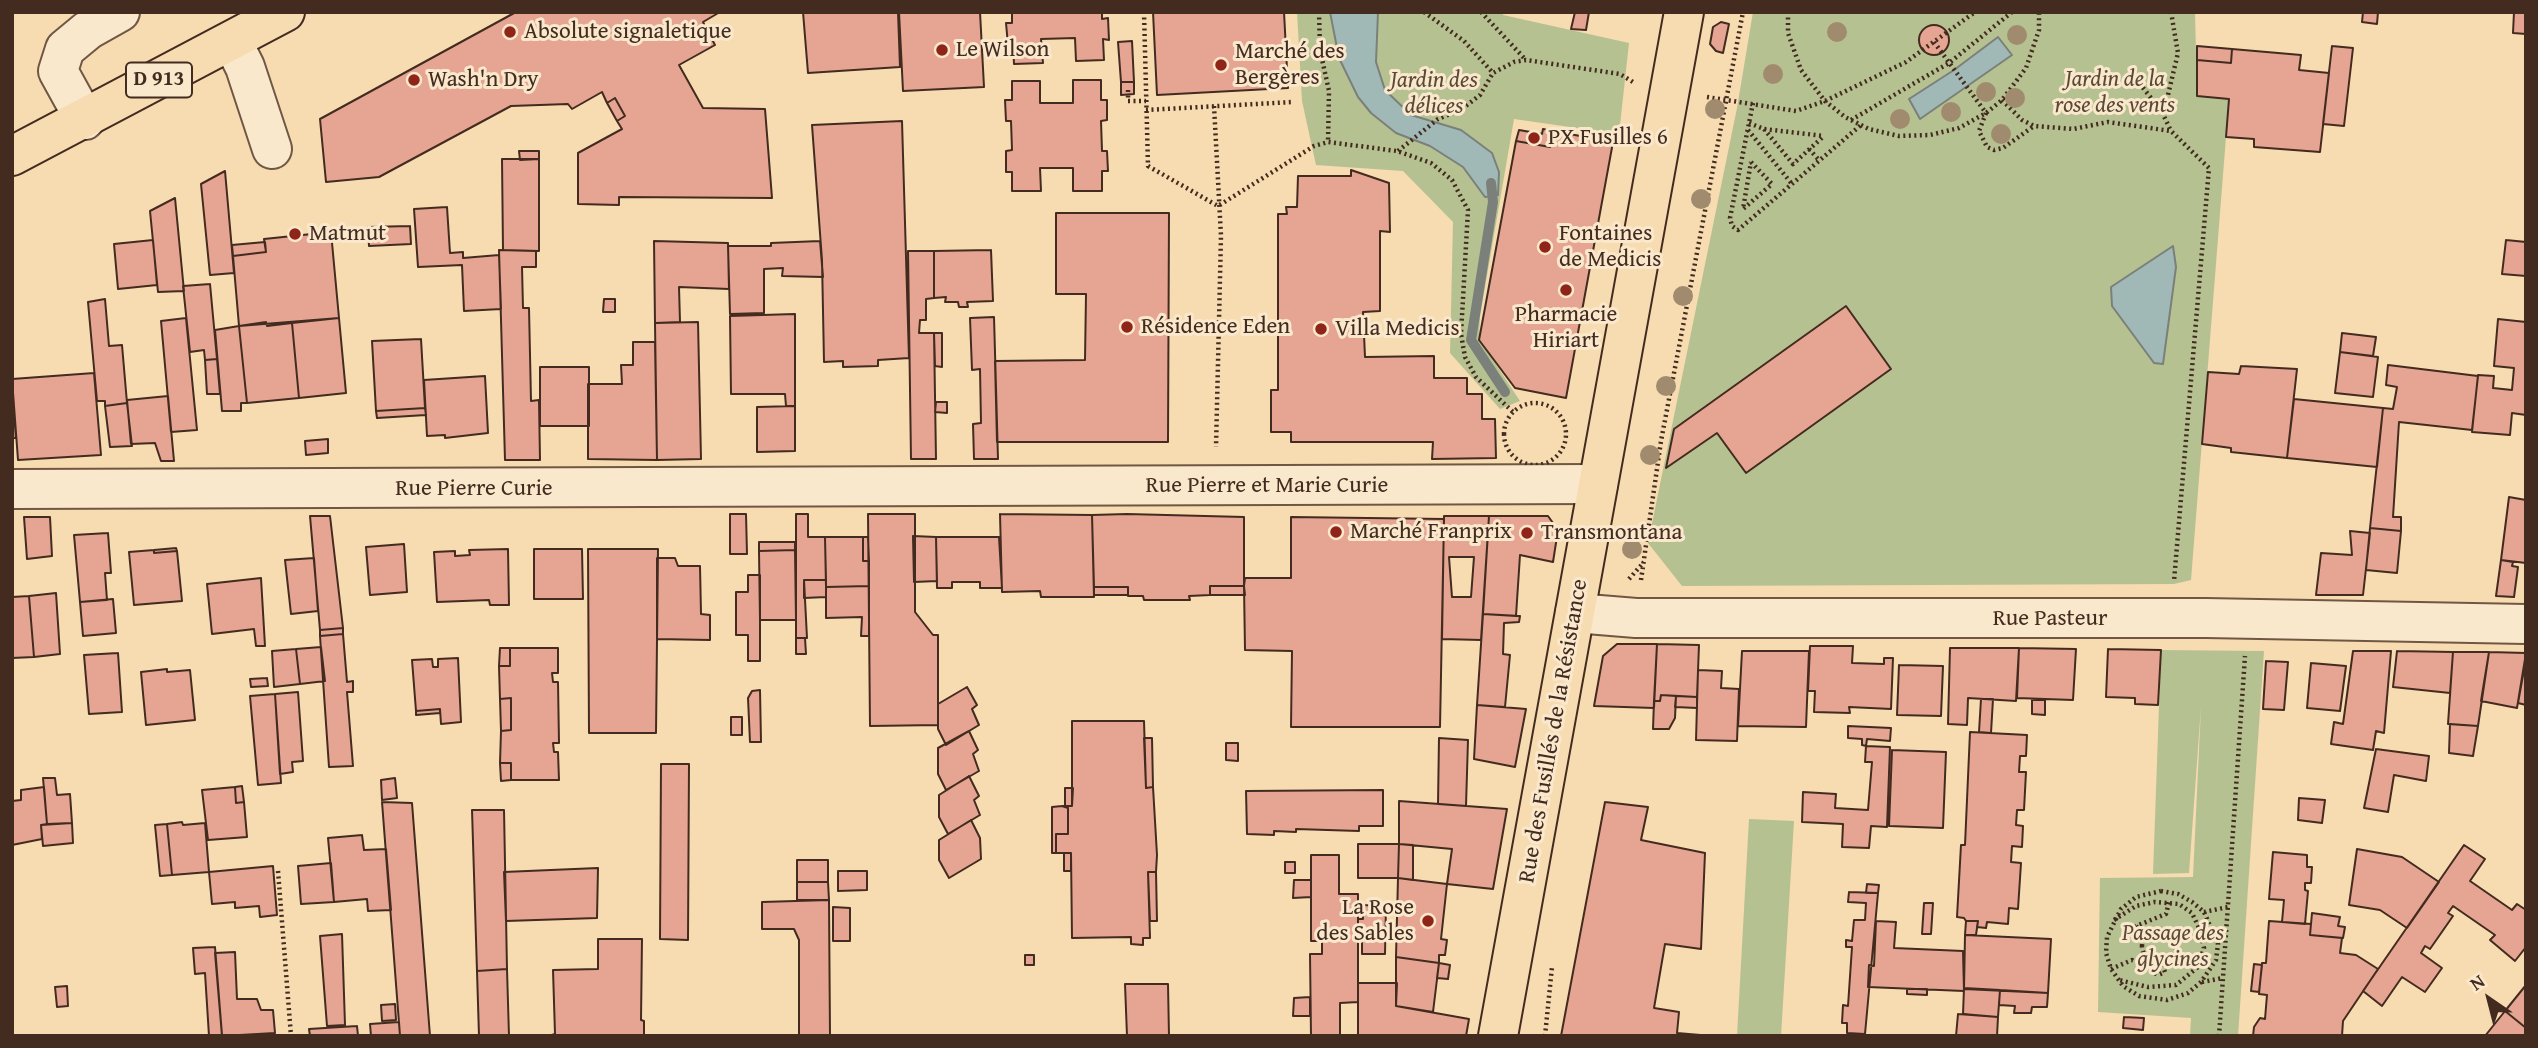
<!DOCTYPE html>
<meta charset="utf-8">
<style>
body{margin:0}
#map{position:relative;width:2538px;height:1048px;overflow:hidden;background:#f7dbb1;font-family:"Gentium Book Plus",serif}
canvas{display:block}
.frame{position:absolute;inset:0;border:14px solid #432b20;pointer-events:none}
.north{position:absolute;left:2454px;top:964px;width:70px;height:70px;-webkit-text-stroke:5px #fae8cc;paint-order:stroke;rotate:325deg;font-size:19px;font-weight:700;line-height:28px;text-align:center;color:#432b20}
.north::after{content:'';display:block;margin:auto;width:24px;height:32px;background:#432b20;clip-path:polygon(50% 0,100% 100%,50% 72%,0 100%)}
</style>
<div id="map">
<canvas width="2538" height="1048"></canvas>
<div class="frame"></div>
<div class="north">N</div>
</div>
<script>
const ctx = document.querySelector('canvas').getContext('2d');
ctx.lineJoin = 'round';
function fill(path, color) { ctx.fillStyle = color; ctx.fill(path, 'evenodd'); }
const poly = rows => new Path2D(rows.map(r => 'M' + r).join(''));
function trace(path, color, width, dash) { ctx.strokeStyle = color; ctx.lineWidth = width; ctx.lineCap = dash ? 'butt' : 'round'; ctx.setLineDash(dash || []); ctx.stroke(path); }
function drawText(font, color, halo, rows, align = 'center') {
  ctx.font = font + ' "Gentium Book Plus",serif'; ctx.lineWidth = 6; ctx.setLineDash([]); ctx.textBaseline = 'middle'; ctx.strokeStyle = halo; ctx.fillStyle = color; for (const [text, x, y, turn = 0] of rows) {
    ctx.save(); ctx.translate(x, y); ctx.rotate((+turn || 0) * Math.PI / 180); ctx.textAlign = isNaN(turn) ? turn : align; if (halo) ctx.strokeText(text, 0, 0); ctx.fillText(text, 0, 0); ctx.restore();
  }
}
const green = poly([
 [1297,12,1503,12,1503,15,1629,43,1619,134,1514,119,1480,316,1479,339,1520,401,1500,409,1450,353,1453,222,1403,171,1316,165,1302,101],
 [1753,12,2195,12,2197,96,2229,99,2191,580,2174,584,1682,586,1648,543,1737,108],
 [2161,650,2264,651,2238,1036,2190,1036,2191,1018,2098,1012,2100,878,2193,877,2201,707,2189,873,2153,874],
 [1749,819,1794,821,1781,1036,1737,1036]
]);
const water = poly([
 [1330,12,1378,12,1376,62,1385,90,1411,115,1461,130,1492,153,1499,172,1498,195,1485,197,1463,167,1430,146,1396,133,1371,113,1358,97,1339,58,1330,12],
 [1998,37,2012,55,1920,119,1909,99,1954,70,1998,37],
 [2173,246,2176,267,2163,364,2154,363,2112,306,2111,287,2173,246]
]);
const stream = poly([
 [1491,183,1493,202,1471,340,1505,392]
]);
const building = poly([
 [516,12,720,12,703,22,715,45,679,65,703,108,765,109,772,198,619,197,619,205,578,204,578,153,622,129,617,121,625,116,615,98,607,103,602,92,572,109,568,104,511,106,379,177,326,182,320,119,516,12],
 [803,12,898,12,900,67,808,73,803,12],
 [899,12,980,12,984,87,903,91,899,12],
 [1012,12,1102,12,1102,19,1108,18,1109,40,1103,39,1104,60,1076,61,1075,38,1041,39,1043,63,1014,64,1013,44,1008,45,1006,23,1012,23,1012,12],
 [1153,12,1284,12,1288,88,1157,95,1153,12],
 [1575,12,1589,12,1586,30,1571,29,1575,12],
 [2363,12,2378,12,2377,24,2362,22,2363,12],
 [2514,12,2526,12,2526,34,2513,33,2514,12],
 [1721,22,1729,24,1723,53,1716,51,1710,44,1713,27,1721,22],
 '1919 40a15 15 0 1 1 30 0a15 15 0 1 1-30 0Z',
 [1132,41,1134,82,1121,82,1118,42,1132,41],
 [2197,46,2232,49,2231,63,2197,60,2197,46],
 [2332,46,2353,48,2344,126,2323,124,2332,46],
 [2232,49,2301,55,2299,70,2329,73,2320,152,2254,147,2254,139,2226,137,2229,99,2197,96,2197,60,2231,63,2232,49],
 [1073,80,1101,80,1101,100,1107,100,1107,120,1101,121,1102,151,1107,151,1108,171,1102,171,1102,191,1073,191,1073,168,1040,168,1041,191,1012,191,1012,172,1006,172,1006,151,1012,150,1011,121,1006,121,1005,100,1012,100,1012,81,1040,81,1040,103,1073,103,1073,80],
 [1121,82,1134,82,1134,94,1121,95,1121,82],
 [615,98,625,116,617,121,607,103,615,98],
 [902,121,909,358,878,360,878,366,843,367,843,361,824,362,822,260,812,125,902,121],
 [1543,129,1553,131,1550,147,1516,141,1519,130,1542,134,1543,129],
 [1553,131,1613,142,1566,398,1515,388,1479,340,1516,141,1550,147,1553,131],
 [519,151,539,151,539,159,520,160,519,151],
 [502,159,539,159,539,251,503,250,502,159],
 [1351,170,1389,183,1390,232,1380,231,1380,311,1363,312,1365,357,1434,356,1434,378,1467,378,1467,394,1482,394,1482,419,1495,419,1496,458,1432,459,1433,442,1291,442,1291,432,1271,432,1271,390,1278,390,1278,214,1287,214,1286,207,1297,207,1298,176,1351,176,1351,170],
 [225,171,234,273,210,275,201,184,225,171],
 [175,198,184,291,158,292,150,211,175,198],
 [447,207,450,253,463,252,463,258,499,255,501,309,464,311,462,265,418,267,414,209,447,207],
 [1056,213,1169,213,1168,442,997,442,995,361,1085,360,1086,294,1056,294,1056,213],
 [410,226,411,244,369,246,368,227,410,226],
 [331,232,339,318,239,326,233,256,266,252,264,239,331,232],
 [153,240,157,285,118,289,114,244,153,240],
 [2506,240,2526,242,2526,276,2502,274,2506,240],
 [654,241,728,243,729,289,679,287,680,322,655,323,654,241],
 [820,241,823,277,782,276,783,268,764,269,764,313,730,314,728,246,771,246,771,243,820,241],
 [265,242,266,252,233,256,232,245,265,242],
 [499,250,536,251,536,267,522,267,523,308,529,308,531,401,539,400,540,460,505,460,499,250],
 [991,250,993,301,967,302,968,307,959,307,958,302,945,302,946,297,934,298,934,251,991,250],
 [908,251,934,251,934,298,926,299,926,320,920,320,919,333,934,333,936,459,911,459,908,251],
 [210,284,217,359,205,360,204,350,190,352,183,286,210,284],
 [105,299,109,346,122,345,127,403,105,406,105,401,97,401,88,302,105,299],
 [604,299,615,299,615,312,603,312,604,299],
 [1846,306,1891,369,1746,473,1717,433,1666,468,1674,429,1846,306],
 [795,314,795,406,786,406,785,394,731,394,730,316,795,314],
 [994,317,998,459,974,459,973,424,981,423,980,369,972,370,970,318,994,317],
 [186,318,197,430,171,432,161,321,186,318],
 [339,318,346,393,299,398,292,323,339,318],
 [2498,319,2526,322,2526,415,2512,413,2510,435,2472,432,2478,375,2494,376,2493,388,2512,390,2514,368,2494,366,2498,319],
 [266,322,267,326,292,323,299,398,247,403,239,326,266,322],
 [698,322,701,459,657,460,655,323,698,322],
 [239,326,247,403,241,403,241,411,222,411,215,330,239,326],
 [934,333,942,333,942,367,935,366,934,333],
 [2342,333,2376,337,2373,356,2340,352,2342,333],
 [421,339,425,408,376,411,372,341,421,339],
 [633,342,655,342,657,460,588,459,588,384,622,384,621,365,633,365,633,342],
 [2340,352,2378,357,2373,397,2335,393,2340,352],
 [217,359,220,394,207,394,205,360,217,359],
 [2388,365,2478,376,2472,430,2399,422,2393,517,2401,517,2401,531,2370,528,2383,408,2393,409,2397,387,2386,385,2388,365],
 [2241,366,2297,369,2287,458,2231,452,2231,448,2202,444,2208,372,2239,374,2241,366],
 [540,367,589,367,589,426,540,426,540,367],
 [94,373,101,455,18,460,12,379,94,373],
 [485,376,488,433,445,438,445,435,427,436,424,380,485,376],
 [12,391,16,438,12,438,12,391],
 [168,396,174,461,161,461,155,443,131,444,127,400,168,396],
 [2294,399,2383,408,2377,467,2287,458,2294,399],
 [936,402,947,402,947,413,935,412,936,402],
 [127,403,132,446,110,447,105,406,127,403],
 [795,406,795,451,757,452,757,407,795,406],
 [425,408,426,415,377,418,376,411,425,408],
 [328,439,328,453,306,455,305,441,328,439],
 [2509,497,2526,500,2526,563,2501,560,2509,497],
 [730,514,746,514,747,554,730,554,730,514],
 [796,514,808,514,808,537,825,537,826,580,804,580,807,638,796,638,796,514],
 [868,514,915,514,915,612,933,635,938,635,938,725,870,726,868,514],
 [1000,514,1092,515,1094,597,1041,597,1040,591,1002,592,1000,514],
 [1127,514,1244,517,1244,586,1210,586,1210,595,1189,596,1190,600,1144,600,1143,596,1128,596,1128,587,1094,587,1092,515,1127,514],
 [310,516,330,516,343,628,320,630,310,516],
 [1444,516,1489,516,1481,640,1442,639,1444,516],
 [1449,557,1474,557,1471,597,1452,597,1449,557],
 [1489,516,1548,516,1558,530,1553,562,1520,555,1516,616,1483,614,1489,516],
 [24,517,50,517,52,556,27,559,24,517],
 [1291,517,1444,519,1440,727,1291,727,1292,651,1245,650,1244,586,1245,578,1291,578,1291,517],
 [2370,528,2401,531,2397,573,2366,570,2370,528],
 [2350,531,2370,533,2363,595,2316,595,2321,553,2352,555,2350,531],
 [108,533,111,573,105,573,107,600,80,602,74,535,108,533],
 [913,536,936,537,937,581,914,582,913,536],
 [825,537,863,537,863,561,869,561,869,586,826,587,825,537],
 [863,537,868,537,869,561,863,561,863,537],
 [936,537,999,537,1002,588,980,588,980,582,952,582,952,588,937,588,936,537],
 [759,542,795,542,795,550,759,551,759,542],
 [404,544,407,592,370,595,366,547,404,544],
 [176,548,177,551,154,553,154,550,176,548],
 [508,549,509,605,490,605,489,600,437,602,434,552,455,551,455,556,470,555,469,550,508,549],
 [534,549,582,549,583,599,534,599,534,549],
 [588,549,658,549,656,733,589,733,588,549],
 [154,550,154,553,177,551,182,601,134,605,129,552,154,550],
 [795,550,796,620,760,620,759,551,795,550],
 [314,558,318,611,291,614,285,560,314,558],
 [657,558,675,558,678,566,700,566,701,614,710,615,710,640,657,639,657,558],
 [2501,560,2513,562,2512,566,2518,567,2514,597,2496,596,2501,560],
 [748,575,760,575,760,661,748,661,748,635,736,635,736,592,748,592,748,575],
 [261,578,265,646,256,646,254,629,212,634,207,584,261,578],
 [804,580,826,580,826,597,804,598,804,580],
 [869,586,869,636,861,636,862,617,826,618,826,587,869,586],
 [1210,586,1244,586,1245,595,1210,595,1210,586],
 [1094,587,1128,587,1128,595,1094,595,1094,587],
 [56,593,60,654,34,657,29,596,56,593],
 [29,596,34,657,12,658,12,597,29,596],
 [113,599,116,633,83,636,80,602,113,599],
 [1483,614,1520,616,1519,622,1504,623,1503,654,1510,655,1505,707,1477,705,1483,614],
 [343,628,343,634,320,636,320,630,343,628],
 [343,634,347,682,353,681,353,692,347,692,353,766,329,767,320,636,343,634],
 [796,638,805,638,806,654,796,654,796,638],
 [1617,644,1657,644,1654,708,1594,706,1603,656,1617,644],
 [1657,644,1699,645,1697,697,1661,695,1660,701,1654,701,1657,644],
 [1810,646,1853,646,1852,663,1884,664,1884,658,1893,658,1891,709,1849,707,1850,713,1814,712,1815,691,1808,691,1810,646],
 [321,647,325,681,300,684,296,649,321,647],
 [500,648,510,648,510,666,499,666,500,648],
 [510,648,558,648,558,673,552,673,553,682,558,682,559,743,553,743,554,752,558,752,559,780,511,780,511,763,500,763,501,731,511,730,511,698,500,699,499,666,510,666,510,648],
 [1950,648,2019,648,2016,701,1968,698,1967,725,1948,724,1950,648],
 [2019,648,2076,649,2073,700,2017,698,2019,648],
 [296,649,300,684,274,687,272,651,296,649],
 [2108,649,2161,650,2158,705,2135,704,2135,698,2106,697,2108,649],
 [1742,651,1809,651,1806,727,1738,726,1742,651],
 [2353,651,2391,651,2384,733,2376,731,2373,750,2331,744,2334,722,2343,724,2353,651],
 [2397,651,2453,652,2450,693,2393,687,2397,651],
 [2453,652,2489,652,2478,726,2448,724,2453,652],
 [2489,652,2526,653,2517,708,2481,701,2489,652],
 [118,653,122,712,89,714,84,655,118,653],
 [458,658,461,722,441,724,440,709,416,711,412,660,432,659,433,667,438,667,438,659,458,658],
 [2266,661,2288,662,2284,710,2263,709,2266,661],
 [2311,663,2346,666,2340,711,2307,708,2311,663],
 [2525,664,2526,664,2526,705,2518,703,2525,664],
 [1899,665,1943,666,1941,716,1897,715,1899,665],
 [167,669,167,672,190,670,195,720,146,725,141,672,167,669],
 [1698,670,1722,671,1721,688,1739,689,1737,741,1696,740,1698,670],
 [267,678,268,686,251,687,250,679,267,678],
 [967,687,977,705,972,709,979,725,946,745,938,729,938,704,967,687],
 [760,690,761,742,750,742,748,698,752,691,760,690],
 [298,692,303,761,292,762,293,772,280,774,275,694,298,692],
 [275,694,281,783,258,785,250,696,275,694],
 [1661,695,1676,696,1675,718,1669,729,1653,729,1654,701,1660,701,1661,695],
 [1676,696,1697,697,1697,708,1675,707,1676,696],
 [511,698,511,730,501,731,500,699,511,698],
 [1981,699,1993,699,1991,733,1979,732,1981,699],
 [2032,700,2045,700,2045,715,2032,714,2032,700],
 [1477,705,1526,709,1515,767,1474,759,1477,705],
 [440,709,440,713,416,715,416,711,440,709],
 [731,717,742,717,742,735,731,735,731,717],
 [1072,721,1144,721,1146,788,1153,787,1157,855,1156,872,1148,872,1150,938,1143,938,1143,945,1131,944,1131,937,1072,938,1071,853,1056,853,1056,834,1068,834,1068,808,1062,806,1072,806,1072,721],
 [2450,724,2478,726,2473,756,2449,753,2450,724],
 [1848,726,1891,728,1890,741,1867,739,1866,746,1862,745,1862,739,1848,738,1848,726],
 [969,731,978,750,973,754,979,771,946,790,938,774,938,748,969,731],
 [1970,732,2027,735,2026,756,2020,756,2019,772,2026,772,2024,810,2017,810,2016,825,2023,826,2022,847,2012,846,2011,862,2021,863,2018,909,2009,908,2008,924,1987,922,1986,928,1977,927,1978,921,1966,921,1964,918,1957,917,1961,845,1965,845,1970,732],
 [1144,738,1152,738,1153,787,1146,788,1144,738],
 [1439,738,1468,740,1466,806,1438,804,1439,738],
 [1226,743,1238,743,1238,761,1226,760,1226,743],
 [1866,746,1890,747,1887,827,1871,826,1869,848,1842,847,1843,824,1802,822,1803,792,1836,794,1835,808,1868,810,1872,762,1865,762,1866,746],
 [2376,749,2429,756,2426,781,2394,775,2388,812,2364,808,2376,749],
 [1892,750,1946,752,1943,828,1889,826,1892,750],
 [500,763,511,763,511,780,501,781,500,763],
 [661,764,689,764,688,940,660,939,661,764],
 [969,776,979,796,974,800,980,815,948,834,939,817,939,795,969,776],
 [43,778,55,778,57,795,70,794,72,823,47,824,43,778],
 [395,778,397,798,382,800,381,780,395,778],
 [242,786,244,802,236,803,235,787,242,786],
 [44,787,47,824,41,825,42,839,12,845,12,801,21,800,21,790,44,787],
 [235,787,236,803,244,802,247,837,208,840,202,790,235,787],
 [1065,788,1073,788,1072,806,1065,806,1065,788],
 [1383,790,1383,826,1359,826,1359,831,1296,829,1296,832,1274,831,1274,835,1247,834,1246,791,1383,790],
 [2299,798,2325,800,2322,823,2298,820,2299,798],
 [1399,801,1507,809,1493,889,1447,884,1452,849,1399,844,1399,801],
 [382,802,412,803,430,1036,400,1036,382,802],
 [1605,802,1648,807,1641,840,1705,853,1701,949,1665,944,1654,1008,1679,1012,1677,1033,1712,1036,1561,1036,1605,802],
 [1062,806,1068,808,1068,834,1056,834,1056,853,1052,853,1052,807,1062,806],
 [472,810,504,810,507,969,477,971,472,810],
 [971,820,980,838,981,859,949,878,939,860,939,840,971,820],
 [182,822,183,825,205,823,209,872,172,875,167,824,182,822],
 [72,823,73,843,43,846,41,825,72,823],
 [167,824,172,875,160,876,155,825,167,824],
 [362,835,364,850,386,849,391,910,368,911,367,899,334,902,328,838,362,835],
 [1358,844,1399,844,1398,878,1358,878,1358,844],
 [1399,844,1413,845,1413,880,1398,878,1399,844],
 [2464,845,2485,859,2470,881,2512,910,2517,904,2526,910,2526,947,2515,961,2490,940,2495,935,2453,906,2448,913,2453,916,2430,949,2425,946,2421,953,2442,968,2425,992,2402,977,2382,1006,2363,991,2464,845],
 [2357,849,2402,857,2439,882,2407,928,2380,910,2349,905,2357,849],
 [2273,852,2307,855,2307,867,2312,867,2311,883,2305,883,2305,890,2308,891,2305,924,2282,922,2284,900,2269,899,2273,852],
 [1064,853,1071,853,1071,871,1064,871,1064,853],
 [1311,855,1339,855,1339,894,1358,894,1358,1002,1340,1003,1340,1036,1311,1036,1310,954,1322,954,1322,941,1311,941,1311,855],
 [797,860,828,860,828,882,797,882,797,860],
 [1285,862,1295,862,1295,873,1285,873,1285,862],
 [331,863,334,902,301,904,298,866,331,863],
 [273,866,277,915,260,917,259,906,235,908,235,902,212,904,209,872,273,866],
 [598,868,597,918,506,921,504,872,598,868],
 [838,871,867,871,867,890,838,891,838,871],
 [1148,872,1156,872,1157,921,1150,921,1148,872],
 [1398,878,1447,884,1441,939,1447,940,1445,955,1439,955,1439,963,1396,957,1398,878],
 [1294,880,1311,880,1311,897,1293,898,1294,880],
 [797,882,828,882,829,900,797,900,797,882],
 [1867,884,1879,885,1878,893,1866,893,1867,884],
 [1849,892,1878,893,1865,1034,1847,1033,1847,1023,1842,1023,1843,1005,1848,1006,1852,947,1846,947,1846,940,1852,941,1854,920,1865,920,1866,903,1848,902,1849,892],
 [829,900,830,1036,799,1036,799,940,794,929,762,929,762,902,829,900],
 [1924,903,1933,903,1931,934,1922,934,1924,903],
 [1362,905,1386,906,1385,954,1362,954,1362,940,1358,940,1358,919,1363,919,1362,905],
 [833,907,850,908,850,941,833,941,833,907],
 [2312,913,2340,917,2338,926,2345,927,2343,938,2310,935,2312,913],
 [1876,921,1896,922,1894,948,1963,951,1964,991,1868,987,1869,965,1874,966,1876,921],
 [1966,921,1978,921,1976,935,1965,935,1966,921],
 [2269,921,2311,924,2310,935,2342,938,2340,953,2356,955,2378,969,2343,1021,2342,1036,2253,1036,2254,1027,2260,1018,2265,1019,2267,995,2259,994,2262,963,2266,963,2269,921],
 [342,934,345,1025,327,1026,320,936,342,934],
 [1965,935,2051,939,2048,993,1964,989,1965,935],
 [598,939,642,939,641,1020,644,1021,644,1036,548,1036,555,1034,553,970,598,969,598,939],
 [215,947,222,1035,209,1036,205,973,195,974,193,948,215,947],
 [235,952,237,999,257,999,261,1010,273,1010,275,1033,222,1036,215,953,235,952],
 [1025,955,1034,955,1034,965,1025,965,1025,955],
 [1396,957,1439,963,1433,1012,1396,1006,1396,957],
 [1439,963,1450,965,1448,979,1437,978,1439,963],
 [2254,964,2262,965,2259,992,2251,991,2254,964],
 [507,969,509,1036,479,1036,477,971,507,969],
 [1358,983,1397,983,1396,1006,1469,1019,1466,1036,1358,1036,1358,983],
 [1125,984,1168,984,1169,1036,1127,1036,1125,984],
 [2526,985,2526,1028,2505,1011,2526,985],
 [67,986,68,1006,57,1007,55,987,67,986],
 [1964,988,2000,990,1998,1017,1963,1014,1964,988],
 [1907,989,1927,989,1927,995,1907,994,1907,989],
 [2000,990,2048,993,2047,1007,2032,1007,2031,1013,2014,1013,2015,1006,1999,1005,2000,990],
 [1310,997,1310,1016,1293,1016,1294,998,1310,997],
 [395,1004,396,1020,382,1021,381,1005,395,1004],
 [2505,1011,2526,1028,2526,1036,2485,1036,2505,1011],
 [1958,1014,1998,1017,1997,1036,1956,1036,1958,1014],
 [2124,1017,2144,1018,2143,1030,2123,1028,2124,1017],
 [399,1022,400,1036,371,1036,370,1024,399,1022],
 [357,1026,358,1036,310,1036,309,1029,357,1026]
]);
const path = poly([
 [1144,12,1148,166,1218,206,1314,146,1328,142,1397,151,1431,163,1452,180,1468,210,1461,334,1465,357,1476,377,1513,412],
 [1319,12,1320,50,1329,91,1328,142],
 [1424,12,1464,41,1493,73],
 [1481,12,1525,59],
 [1788,12,1788,33,1801,70,1825,101,1845,117,1869,129,1899,136,1930,135,1959,128,1986,113,2002,100,2026,68,2039,30,2039,12],
 [2171,12,2178,53,2168,95,2160,108,2171,131],
 [1934,42,1986,113,1979,131,1987,147,1994,150,2003,148,2034,126],
 [2136,79,2159,108],
 [1128,90,1128,101,1146,101],
 [1707,97,1796,111,1825,101,1906,62,1975,12],
 [2002,100,2022,120,2034,126,2073,129,2108,122,2171,131,2209,168,2174,581],
 [1753,103,1730,218,1732,226,1738,230,1861,125],
 [1214,106,1221,236,1216,447],
 [1146,110,1293,102],
 [1851,120,1949,63,2012,12],
 [1749,123,1764,129,1824,136],
 [1764,129,1793,164,1824,136],
 [1748,130,1792,184],
 [1809,149,1819,160],
 [1398,151,1438,119,1462,109,1480,95,1493,73,1514,62,1526,60,1620,74,1633,82],
 [1751,162,1772,184,1743,209,1751,162],
 '1504 434a31 31 0 1 1 62 0a31 31 0 1 1-62 0Z',
 [1629,579,1644,562],
 [1641,580,1661,441,1743,12],
 [278,871,291,1036],
 [2161,891,2178,894,2192,902,2204,912,2218,944,2216,960,2201,982,2188,993,2167,1000,2139,996,2123,986,2111,969,2106,953,2107,937,2121,909,2136,897,2161,891],
 [2204,912,2228,907],
 [2114,920,2136,906,2155,902,2179,904,2192,913,2200,930,2204,948,2198,967,2176,985,2148,987,2119,980],
 '2142 946a17 17 0 1 1 34 0a17 17 0 1 1-34 0Z',
 [2145,935,2136,926,2166,914,2169,902],
 [2111,969,2132,960,2158,975,2165,972,2161,962],
 [2202,982,2223,978],
 [1545,1036,1552,967],
 [2219,1036,2245,656]
]);
const minor = poly([
 [232,41,245,67,272,149],
 [85,120,58,71,65,49,88,30,120,12],
 [12,489,1598,484],
 [1575,613,1636,618,2206,618,2526,624]
]);
const major = poly([
 [12,156,285,12],
 [1498,1036,1684,12]
]);
const trees = [
 [1837,32],
 [2017,35],
 [1773,74],
 [1986,92],
 [2015,98],
 [1715,109],
 [1951,112],
 [1900,119],
 [2001,134],
 [1701,199],
 [1683,296],
 [1666,386],
 [1650,455],
 [1632,549]
];
const markers = [
 [510,32,7,"#8f2418"],
 [942,50,7,"#8f2418"],
 [1221,65,7,"#8f2418"],
 [414,80,7,"#8f2418"],
 [1534,138,7,"#8f2418"],
 [295,234,7,"#8f2418"],
 [1545,247,7,"#8f2418"],
 [1566,290,7,"#8f2418"],
 [1127,327,7,"#8f2418"],
 [1321,329,7,"#8f2418"],
 [1336,532,7,"#8f2418"],
 [1527,533,7,"#8f2418"],
 [1428,921,7,"#8f2418"]
];
const shields = [
 [159,80,66]
];
const shieldNames = [
 ["D 913",159,80]
];
const poiNames = [
 ["Absolute signaletique",524,32],
 ["Le Wilson",956,50],
 ["Marché des",1235,52],
 ["Bergères",1235,78],
 ["Wash'n Dry",428,80],
 ["PX Fusilles 6",1548,138],
 ["Matmut",309,234],
 ["Fontaines",1559,234],
 ["de Medicis",1559,260],
 ["Pharmacie",1566,315,"center"],
 ["Hiriart",1566,341,"center"],
 ["Résidence Eden",1141,327],
 ["Villa Medicis",1335,329],
 ["Marché Franprix",1350,532],
 ["Transmontana",1541,533],
 ["La Rose",1414,908,"right"],
 ["des Sables",1414,934,"right"]
];
const parkNames = [
 ["Jardin de la",2115,80],
 ["rose des vents",2115,106],
 ["Jardin des",1434,81],
 ["délices",1434,107],
 ["Passage des",2173,934],
 ["glycines",2173,960]
];
const streetNames = [
 ["Rue Pierre et Marie Curie",1267,486],
 ["Rue Pierre Curie",474,489],
 ["Rue Pasteur",2050,619],
 ["Rue des Fusillés de la Résistance",1554,731,-80]
];
fill(green, '#b6c191');
fill(water, '#a1b9b6');
trace(water, '#7b807a', 2);
trace(stream, '#7b807a', 10);
fill(building, '#e5a592');
trace(building, '#432b20', 2);
trace(minor, '#705744', 42);
trace(major, '#432b20', 42);
trace(path, '#432b20', 4.5, [2, 3.5]);
trace(minor, '#fae8cc', 38);
trace(major, '#f7dbb1', 38);
ctx.fillStyle = '#a18b6e';
for (const [x, y] of trees) { ctx.beginPath(); ctx.arc(x, y, 10, 0, 2 * Math.PI); ctx.fill(); }
for (const [x, y, r, color] of markers) { const dot = new Path2D(); dot.arc(x, y, r, 0, 2 * Math.PI); ctx.fillStyle = color; ctx.fill(dot); trace(dot, '#fae8cc', 2.5); }
for (const [x, y, w] of shields) { const box = new Path2D(); box.roundRect(x - w / 2, y - 17.5, w, 35, 5); ctx.fillStyle = '#fae8cc'; ctx.fill(box); trace(box, '#432b20', 2); }
drawText('bold 21px', '#432b20', null, shieldNames);
drawText('23px', '#432b20', '#fae8cc', poiNames, 'left');
drawText('italic 23px', '#5a4937', '#fae8cc', parkNames);
drawText('23px', '#432b20', '#fae8cc', streetNames);
</script>
